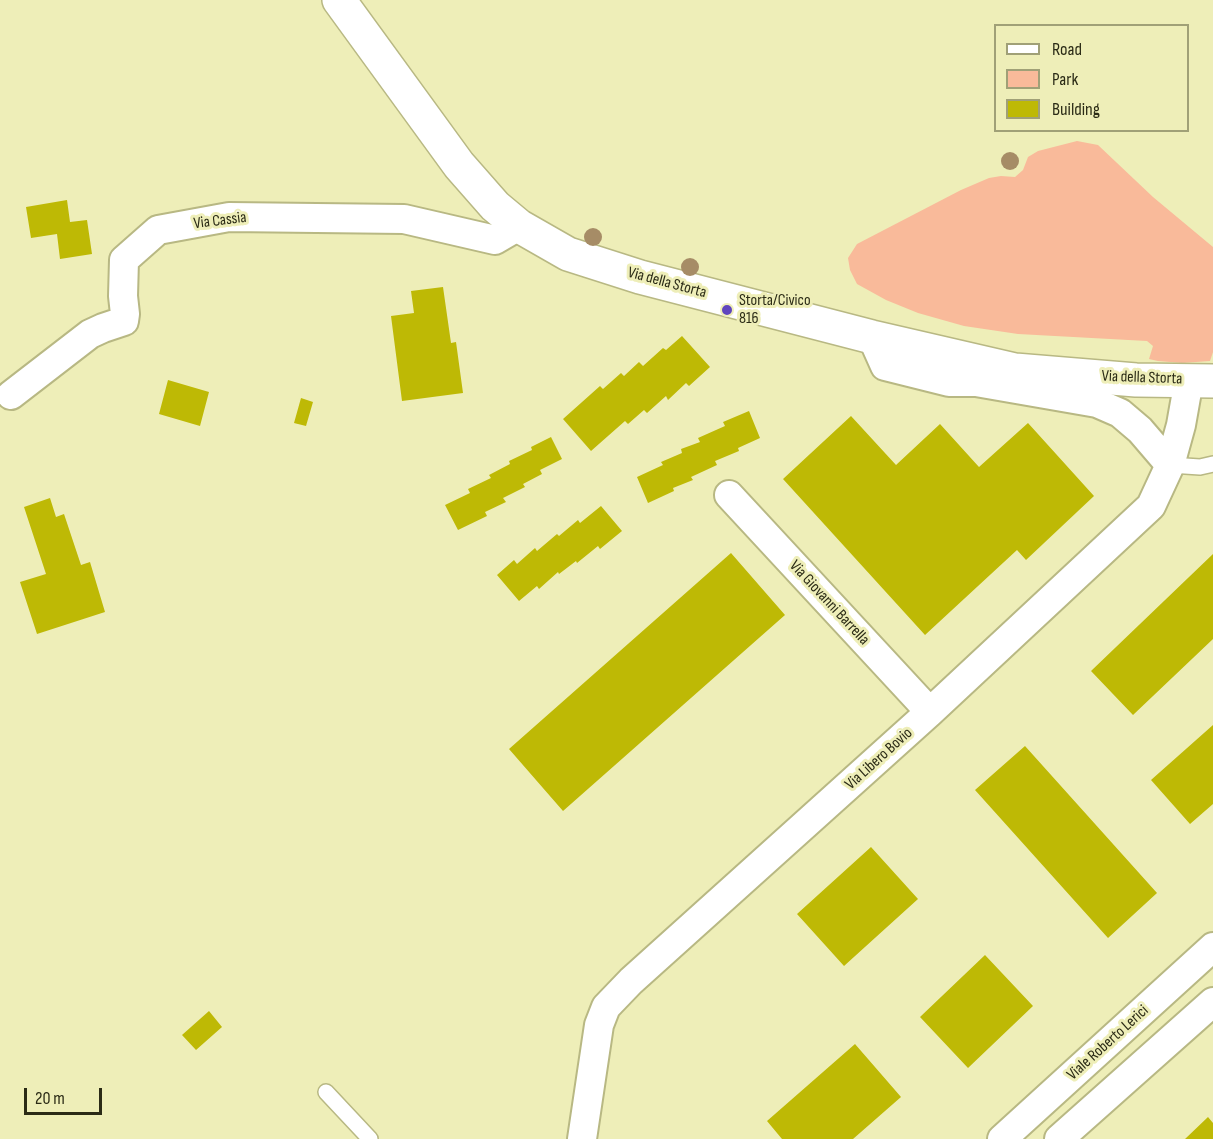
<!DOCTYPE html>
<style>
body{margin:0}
#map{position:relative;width:1213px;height:1139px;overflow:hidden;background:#eeeeb8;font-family:"Sofia Sans Condensed",sans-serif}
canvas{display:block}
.legend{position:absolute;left:994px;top:24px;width:195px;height:108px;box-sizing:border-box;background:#eeeeb8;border:2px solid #a0a077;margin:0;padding:8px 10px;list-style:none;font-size:18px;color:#2b2b16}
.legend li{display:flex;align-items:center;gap:12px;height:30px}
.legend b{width:30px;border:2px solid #a0a077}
.scale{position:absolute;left:24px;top:1088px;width:78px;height:27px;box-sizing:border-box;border:3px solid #2b2b16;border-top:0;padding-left:8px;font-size:18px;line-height:21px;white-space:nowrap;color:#2b2b16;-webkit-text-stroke:4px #eeeeb8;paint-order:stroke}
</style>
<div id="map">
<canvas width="1213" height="1139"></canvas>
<ul class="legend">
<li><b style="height:8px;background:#fff"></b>Road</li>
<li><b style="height:16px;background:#f9ba9a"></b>Park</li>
<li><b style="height:16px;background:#beb905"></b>Building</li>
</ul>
<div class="scale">20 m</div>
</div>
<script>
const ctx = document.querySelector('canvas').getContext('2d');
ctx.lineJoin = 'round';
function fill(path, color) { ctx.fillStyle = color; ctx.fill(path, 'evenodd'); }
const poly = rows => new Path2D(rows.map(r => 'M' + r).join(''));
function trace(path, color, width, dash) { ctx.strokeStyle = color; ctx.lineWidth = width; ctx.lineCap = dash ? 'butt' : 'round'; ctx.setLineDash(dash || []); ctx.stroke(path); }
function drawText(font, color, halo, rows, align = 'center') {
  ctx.font = font + ' "Sofia Sans Condensed",sans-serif'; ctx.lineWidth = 6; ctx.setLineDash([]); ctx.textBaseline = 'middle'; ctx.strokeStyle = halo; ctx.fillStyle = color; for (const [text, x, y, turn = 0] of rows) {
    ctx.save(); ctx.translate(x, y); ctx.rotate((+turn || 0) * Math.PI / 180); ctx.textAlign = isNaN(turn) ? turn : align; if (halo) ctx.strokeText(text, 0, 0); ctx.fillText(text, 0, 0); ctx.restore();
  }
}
const green = poly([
 [1077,141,1098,145,1153,197,1213,247,1213,352,1210,361,1182,363,1158,361,1149,359,1153,346,1147,341,1018,334,964,326,918,313,886,300,857,284,850,270,848,258,857,244,961,190,989,178,1001,176,1015,177,1023,170,1028,157,1038,151]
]);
const building = poly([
 [67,200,70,222,87,220,92,254,60,259,57,234,31,238,26,207],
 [443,287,451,343,456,342,463,393,402,401,391,316,414,313,411,291],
 [682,336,710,367,689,386,686,383,668,400,666,396,647,413,644,410,628,424,625,421,591,451,563,419,600,386,603,389,621,373,624,376,639,362,643,366,663,348,666,350],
 [168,380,209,392,200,426,159,414],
 [301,398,313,402,306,426,294,423],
 [749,411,760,438,738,448,739,451,715,461,717,465,691,477,693,480,673,488,674,491,648,503,637,477,663,465,661,462,682,453,681,449,700,442,698,438,725,426,723,422],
 [851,416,896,465,940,424,979,467,1028,423,1094,496,1026,560,1017,550,925,635,783,479],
 [551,437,562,459,540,470,542,474,523,484,525,487,503,498,506,502,485,512,487,516,458,530,445,505,470,493,468,489,491,478,489,475,510,464,509,461,532,450,531,447],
 [50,498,56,517,64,514,81,565,90,562,105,612,37,634,20,582,46,574,24,507],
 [601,506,622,531,600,549,598,546,577,563,576,561,559,574,558,572,539,589,537,586,519,601,497,575,514,560,517,564,535,548,537,551,557,534,559,536,578,520,580,523],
 [731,553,785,615,563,811,509,749],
 [1213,554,1213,639,1133,715,1091,671],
 [1213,725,1213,804,1190,824,1151,780],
 [1025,746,1157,893,1108,938,975,790],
 [871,847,918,899,844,966,797,914],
 [985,955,1033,1006,968,1068,920,1017],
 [209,1011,222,1027,196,1050,182,1035],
 [855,1044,901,1097,853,1139,782,1139,767,1121],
 [1208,1117,1213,1123,1213,1139,1185,1139]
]);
const lane = poly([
 [1170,465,1200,467,1213,464],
 [326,1092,370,1139]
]);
const street = poly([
 [872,337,885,366,949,382,976,382,1097,403,1120,413,1140,430,1170,465],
 [11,395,90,334,103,328,124,321,125,314,123,296,124,260,158,230,229,217,404,219,495,240,519,226],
 [729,495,930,712],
 [582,1139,599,1025,606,1007,631,981,930,712,1151,506,1170,465,1181,425,1189,380],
 [1002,1139,1213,947],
 [1059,1139,1213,1002]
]);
const secondary = poly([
 [339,0,459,165,495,206,519,226,568,254,640,277,872,337,1015,370,1136,380,1213,381]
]);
const trees = [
 [1010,161],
 [593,237],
 [690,267]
];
const markers = [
 [727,310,6,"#5f45be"]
];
const streetNames = [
 ["Via Cassia",220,221,-7],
 ["Via della Storta",667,283,15],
 ["Via della Storta",1142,378,2],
 ["Via Giovanni Barrella",829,603,47],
 ["Via Libero Bovio",879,759,-42],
 ["Viale Roberto Lerici",1108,1043,-42]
];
const poiNames = [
 ["Storta/Civico",739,301],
 ["816",739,319]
];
fill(green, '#f9ba9a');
fill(building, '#beb905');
trace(lane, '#b8b883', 18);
trace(street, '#b8b883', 32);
trace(secondary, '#b8b883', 36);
trace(lane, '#fff', 15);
trace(street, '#fff', 28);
trace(secondary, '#fff', 33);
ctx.fillStyle = '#a68c66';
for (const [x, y] of trees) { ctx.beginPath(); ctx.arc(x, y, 9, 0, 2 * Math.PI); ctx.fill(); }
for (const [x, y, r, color] of markers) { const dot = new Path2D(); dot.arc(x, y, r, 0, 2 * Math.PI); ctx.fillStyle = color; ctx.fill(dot); trace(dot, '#eeeeb8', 2); }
drawText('16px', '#2b2b16', '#eeeeb8', streetNames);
drawText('16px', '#2b2b16', '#eeeeb8', poiNames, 'left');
</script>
